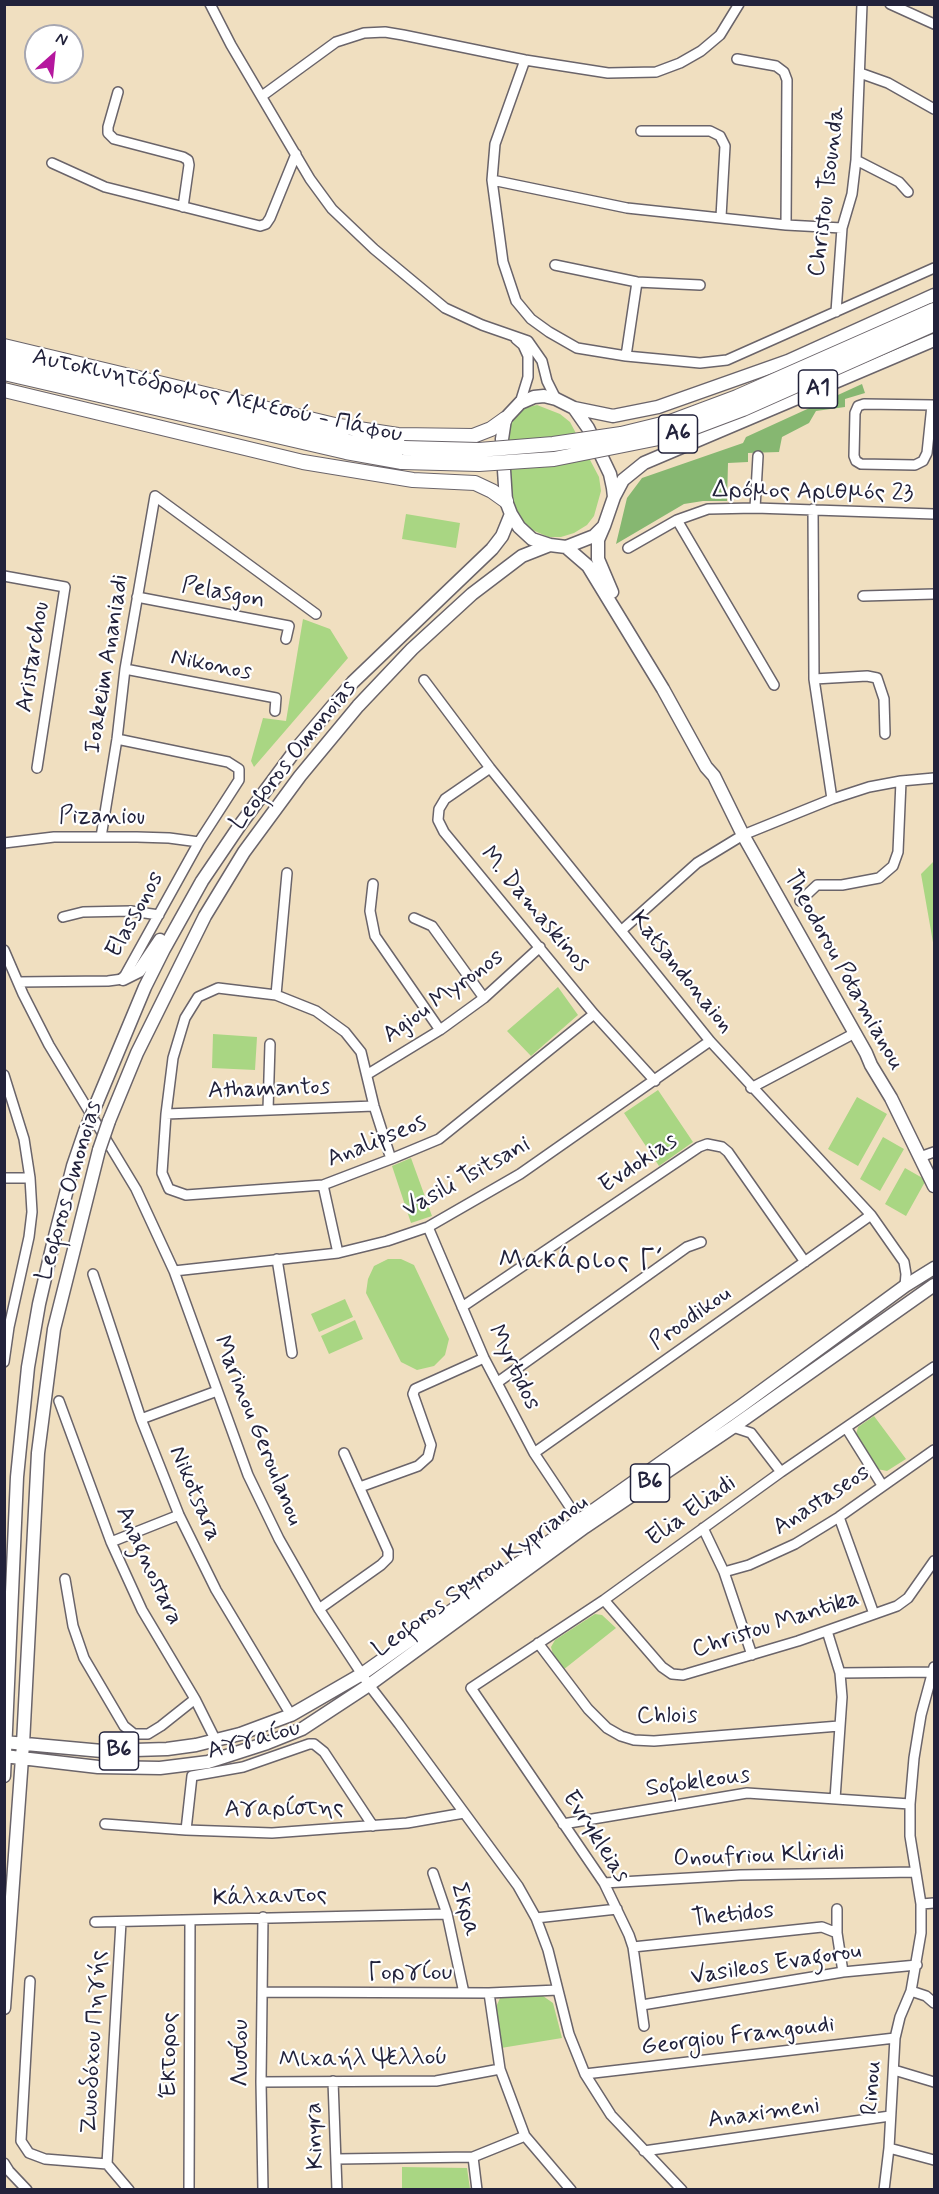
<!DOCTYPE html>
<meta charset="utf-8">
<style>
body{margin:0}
#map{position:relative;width:939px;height:2194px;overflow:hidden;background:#f0dfc0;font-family:Mynerve,sans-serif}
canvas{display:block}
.frame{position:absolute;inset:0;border:6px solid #22223b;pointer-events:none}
.north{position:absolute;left:24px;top:24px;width:60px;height:60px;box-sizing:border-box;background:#fff;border:2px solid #a7a7b1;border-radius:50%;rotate:27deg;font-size:16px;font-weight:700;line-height:24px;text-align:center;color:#22223b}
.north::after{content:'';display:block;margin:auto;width:21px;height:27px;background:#b5179e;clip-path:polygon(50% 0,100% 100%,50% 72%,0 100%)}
</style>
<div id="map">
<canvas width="939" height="2194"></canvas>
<div class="frame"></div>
<div class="north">N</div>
</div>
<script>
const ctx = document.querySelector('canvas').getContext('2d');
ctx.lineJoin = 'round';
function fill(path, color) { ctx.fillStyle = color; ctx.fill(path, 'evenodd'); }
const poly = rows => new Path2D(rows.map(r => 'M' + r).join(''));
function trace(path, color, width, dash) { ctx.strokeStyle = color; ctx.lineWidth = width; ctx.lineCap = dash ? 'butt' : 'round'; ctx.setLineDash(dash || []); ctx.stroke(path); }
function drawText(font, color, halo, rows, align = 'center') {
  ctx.font = font + ' Mynerve,sans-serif'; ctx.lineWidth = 4.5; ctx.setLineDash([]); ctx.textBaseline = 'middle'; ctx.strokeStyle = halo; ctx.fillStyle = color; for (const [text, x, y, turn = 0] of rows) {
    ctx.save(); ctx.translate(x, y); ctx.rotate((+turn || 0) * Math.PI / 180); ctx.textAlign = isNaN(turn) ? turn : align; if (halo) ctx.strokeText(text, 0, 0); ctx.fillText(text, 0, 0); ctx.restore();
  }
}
const green = poly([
 [537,405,560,414,570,422,599,477,601,491,594,516,587,525,574,533,561,537,548,537,526,527,509,501,507,426,524,408],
 [406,514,460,523,456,548,402,539],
 [303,619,330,629,348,658,254,767,251,761,263,718,286,721],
 [934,861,934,948,921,874],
 [558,987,578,1015,531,1056,507,1031],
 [213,1034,257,1037,255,1070,212,1068],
 [658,1090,693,1142,659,1166,624,1113],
 [857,1097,887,1114,858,1166,828,1149],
 [883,1137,904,1149,880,1191,860,1179],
 [411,1158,432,1216,411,1223,392,1166],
 [905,1168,926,1180,906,1216,885,1204],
 [388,1259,401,1259,414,1265,449,1339,445,1355,434,1366,417,1370,401,1362,366,1293,368,1279,374,1266],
 [345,1299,353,1317,319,1332,311,1314],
 [355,1320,363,1339,329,1354,321,1336],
 [874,1416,906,1459,887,1471,877,1469,855,1438,858,1427],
 [595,1614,602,1615,616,1628,563,1670,554,1658,551,1647,555,1640],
 [501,1996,543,1996,553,2003,562,2038,501,2048,496,2007],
 [402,2167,467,2168,470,2189,402,2189]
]);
const forest = poly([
 [862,384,865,393,845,399,845,407,816,411,809,423,782,437,779,452,748,453,748,462,728,463,727,501,703,501,684,504,616,544,627,498,642,478,743,443,746,437]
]);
const minor = poly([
 [210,4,231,45,310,179,332,209,374,249,445,308,482,325,528,341,542,361,547,381,556,399],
 [890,4,934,24],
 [737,59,776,66,784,72,787,80,786,225],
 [525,60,495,144,492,180,503,262,516,301,531,319,549,332,577,348,626,356,700,363,727,360,934,268],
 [860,73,888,83,934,109],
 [118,92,108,127,108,133,114,139,183,157,188,160,189,165,183,207],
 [262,96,336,42,364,33,385,32,403,35,525,60,608,73,656,72,680,63,701,51,720,35,739,4],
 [641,131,710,131,720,136,725,146,721,217],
 [856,160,899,182,908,192],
 [52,163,105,187,260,226,266,224,270,218,296,154],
 [492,180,627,208,786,225,842,228],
 [555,265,637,282,700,285],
 [836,312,842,228,852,194,856,160,862,4],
 [516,339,523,345,528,356,528,377,520,403],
 [626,356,637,282],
 [932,405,927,453,923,461,915,465,861,464,856,461,854,456,855,413,858,406,864,404,932,405,934,406],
 [755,508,758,456],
 [813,509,814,679,832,799],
 [677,520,774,685],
 [628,548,677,520,708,509,755,508,934,514],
 [4,576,65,587,37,768],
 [863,596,934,594],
 [137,597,289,626,286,639],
 [125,669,276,698,275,711],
 [814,679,867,676,877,678,884,699,885,734],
 [424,680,490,768,710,1041,871,1215,904,1262,906,1274,905,1286],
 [490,768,445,799,439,809,438,820,444,832,594,1014,655,1081],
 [101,837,117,739,125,669,155,496,316,614],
 [4,843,54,837,137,837,169,838,199,842],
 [373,884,370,911,375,936,440,1030],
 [800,901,817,885,842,885,879,878,893,866,898,852,901,781],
 [63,917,83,912,131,911,159,915],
 [414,918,432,926,484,998],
 [622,930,697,863,743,835,832,799,869,787,901,781,934,778],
 [4,950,23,994,49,1045,136,1189,174,1271,248,1475,279,1539,319,1609,369,1685,399,1724,518,1886,536,1918,548,1950,569,2034,585,2074,611,2115,682,2190],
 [18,982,108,981,123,979,199,842,239,780,239,769,228,762,117,739],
 [276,995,287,873],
 [368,1074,440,1030,484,998,540,947],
 [4,1075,24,1139,30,1178,32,1212,29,1237,9,1327,4,1362],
 [751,1088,855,1033],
 [268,1110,270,1044],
 [166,1114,374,1106],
 [920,1157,934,1152],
 [391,1159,374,1106,361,1052,345,1032,316,1011,276,995,218,988,198,997,185,1018,173,1058,166,1114,162,1173,169,1189,186,1195,323,1185,391,1159,439,1139,594,1014],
 [4,1178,30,1178],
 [323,1185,338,1253],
 [428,1227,484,1358,534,1453,578,1519],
 [277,1259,292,1353],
 [174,1271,338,1253,387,1241,428,1227,520,1174,710,1041],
 [93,1274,141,1419,179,1515,216,1590,291,1715],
 [462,1307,699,1147,707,1144,722,1147,728,1152,805,1262],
 [498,1382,687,1247,701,1242],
 [59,1401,111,1542,142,1610,195,1699,216,1741],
 [141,1419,217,1391],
 [733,1427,751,1433,781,1472],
 [847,1429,882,1485],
 [534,1453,871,1215],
 [360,1487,418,1466,428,1457,431,1445,413,1394,415,1389,484,1358],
 [839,1517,874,1614],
 [703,1528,724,1572,752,1655],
 [111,1542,179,1515],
 [724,1572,749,1565,795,1544,839,1517,934,1450],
 [65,1579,73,1626,84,1658,124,1726,134,1734,148,1734,161,1726,195,1699],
 [604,1600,662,1667,672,1674,683,1675,798,1641,897,1606,908,1598,934,1561],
 [319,1609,381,1565,388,1558,388,1551,344,1453],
 [827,1631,840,1673,842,1697,835,1799],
 [538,1643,588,1709,607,1728,621,1736,634,1740,654,1741,839,1726],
 [840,1673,933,1672],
 [105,1824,186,1830,272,1833,407,1823,464,1813],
 [563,1824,747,1793,910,1804],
 [186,1830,192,1776,243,1767,309,1744,314,1744,324,1752,373,1826],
 [433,1873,447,1914,464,1993],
 [604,1883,740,1875,915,1872],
 [921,1904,934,1903],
 [837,1909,837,1933,843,1972],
 [536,1918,617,1909],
 [95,1922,447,1914],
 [633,1947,822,1927,837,1933],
 [30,1981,21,2141,29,2153,45,2159,107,2164,129,2190],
 [911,1991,926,1996,934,2003],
 [262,1992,489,1993,558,1990],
 [489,1993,500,2069,525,2136,571,2190],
 [642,2005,843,1972,917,1965],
 [644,2026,633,1947,629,1935,604,1883,471,1688,604,1600,781,1472,934,1367],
 [894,2070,934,2082],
 [585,2074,895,2038],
 [333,2081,337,2190],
 [261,2082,436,2081,500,2069],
 [889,2148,934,2160],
 [644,2151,890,2116],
 [473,2157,477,2190],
 [337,2159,473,2157,525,2136],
 [4,2163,9,2171,27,2190],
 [107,2164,121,1922],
 [189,2190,190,1920],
 [263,2190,261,2082,263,1917],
 [884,2190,889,2148,895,2038,900,2017,911,1991,921,1933,921,1904,910,1836,910,1804,914,1758,921,1715,934,1667]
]);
const major = poly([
 [574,408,613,416,658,407,788,361,934,295],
 [614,497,623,480,644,463,934,340],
 [604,526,594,536,566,547,550,545,532,539,519,527,511,514,506,501,502,439,505,419,520,403,534,397,544,396,556,399,574,408,588,428,610,474,613,488,614,497,604,526,598,540,598,559,612,592],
 [566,547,588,566,663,689,706,767,714,776,743,835,866,1053,871,1065,891,1098,934,1186],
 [123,979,139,971,160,940],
 [97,1102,145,987,164,949,202,881,240,825,297,748,353,682,492,549,502,536,511,514],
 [109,1121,137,1053,205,916,244,852,300,776,358,706,412,649,472,594,522,556,550,545],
 [4,1742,102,1751,167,1749,196,1745,240,1734,291,1715,362,1674,741,1406,905,1286,934,1268],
 [4,1756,98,1767,160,1768,208,1762,267,1743,302,1729,369,1685,585,1527,733,1427,934,1285],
 [4,1776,17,1477,28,1367,39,1304,52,1248,73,1166,85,1131],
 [4,2008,23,1744,38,1453,54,1329,99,1150]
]);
const highway = poly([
 [4,346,339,426,398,435,473,436,491,429,505,419],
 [4,360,349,442,404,448],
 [4,373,346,452,402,462],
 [4,390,303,462,413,480,475,483,492,491,506,501]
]);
const majorBridge = poly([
 [85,1131,97,1102],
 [99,1150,109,1121]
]);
const highwayBridge = poly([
 [404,448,479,450,553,444,621,434,670,422,737,397,934,310],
 [402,462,479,464,554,459,674,435,743,409,934,324]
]);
const shields = [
 [818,389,39],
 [678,434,39],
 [650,1483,39],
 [119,1751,39]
];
const shieldNames = [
 ["A1",818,389],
 ["A6",678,434],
 ["B6",650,1483],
 ["B6",119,1751]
];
const streetNames = [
 ["Christou Tsounda",828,192,-83],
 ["Αυτοκινητόδρομος Λεμεσού - Πάφου",217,397,12],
 ["Δρόμος Αριθμός 23",813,493,1],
 ["Pelasgon",223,594,11],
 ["Aristarchou",34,657,-81],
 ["Ioakeim Ananiadi",108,664,-81],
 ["Nikonos",211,666,11],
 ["Leoforos Omonoias",294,756,-51],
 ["Pizaniou",102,818],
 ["M. Damaskinos",534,910,50],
 ["Elassonos",136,915,-61],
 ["Theodorou Potamianou",843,971,61],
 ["Katsandonaion",681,973,51],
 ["Agiou Myronos",444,997,-36],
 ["Athamantos",269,1090,-2],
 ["Analipseos",377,1142,-22],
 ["Evdokias",639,1164,-34],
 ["Vasili Tsitsani",467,1178,-29],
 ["Leoforos Omonoias",70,1191,-74],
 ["Proodikou",691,1319,-35],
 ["Myrtidos",513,1368,64],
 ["Marinou Geroulanou",257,1431,68],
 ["Nikotsara",194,1494,67],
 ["Anastaseos",822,1501,-33],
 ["Elia Eliadi",692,1512,-36],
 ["Anagnostara",148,1566,65],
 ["Leoforos Spyrou Kyprianou",481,1577,-36],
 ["Christou Mantika",776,1625,-18],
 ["Chlois",667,1717,-1],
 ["Αγγαίου",254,1741,-15],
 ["Sofokleous",698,1783,-8],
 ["Αγαρίστης",284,1810,-1],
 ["Evrykleias",595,1837,57],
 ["Onoufriou Kliridi",759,1857,-2],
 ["Κάλχαντος",270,1898,-2],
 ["Σκρα",464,1910,74],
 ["Thetidos",733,1916,-6],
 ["Vasileos Evagorou",776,1965,-9],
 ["Γοργίου",410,1974],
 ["Georgiou Frangoudi",738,2037,-7],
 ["Ζωοδόχου Πηγής",95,2042,-87],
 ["Λυσίου",242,2053,-90],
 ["Έκτορος",170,2055,-90],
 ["Μιχαήλ Ψελλού",363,2060,-1],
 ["Rinou",873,2088,-86],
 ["Anaximeni",764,2114,-8],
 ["Kinyra",316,2136,-92]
];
const quarterNames = [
 ["Μακάριος Γ΄",586,1262]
];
fill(green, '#a9d683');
fill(forest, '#86b771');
trace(minor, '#6a646a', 12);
trace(major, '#6a646a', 15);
trace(highway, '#6a646a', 16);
trace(minor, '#fff', 9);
trace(major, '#fff', 12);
trace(highway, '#fff', 14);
trace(majorBridge, '#6a646a', 15, []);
trace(highwayBridge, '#6a646a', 16, []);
trace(majorBridge, '#fff', 12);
trace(highwayBridge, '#fff', 14);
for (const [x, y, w] of shields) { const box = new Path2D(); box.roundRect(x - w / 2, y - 19, w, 38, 4.5); ctx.fillStyle = '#fff'; ctx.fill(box); trace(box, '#22223b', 1.5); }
drawText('bold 22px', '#22223b', null, shieldNames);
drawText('24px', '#22223b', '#fff', streetNames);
ctx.letterSpacing = '1.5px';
drawText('27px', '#22223b', '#fff', quarterNames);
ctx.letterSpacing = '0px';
</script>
